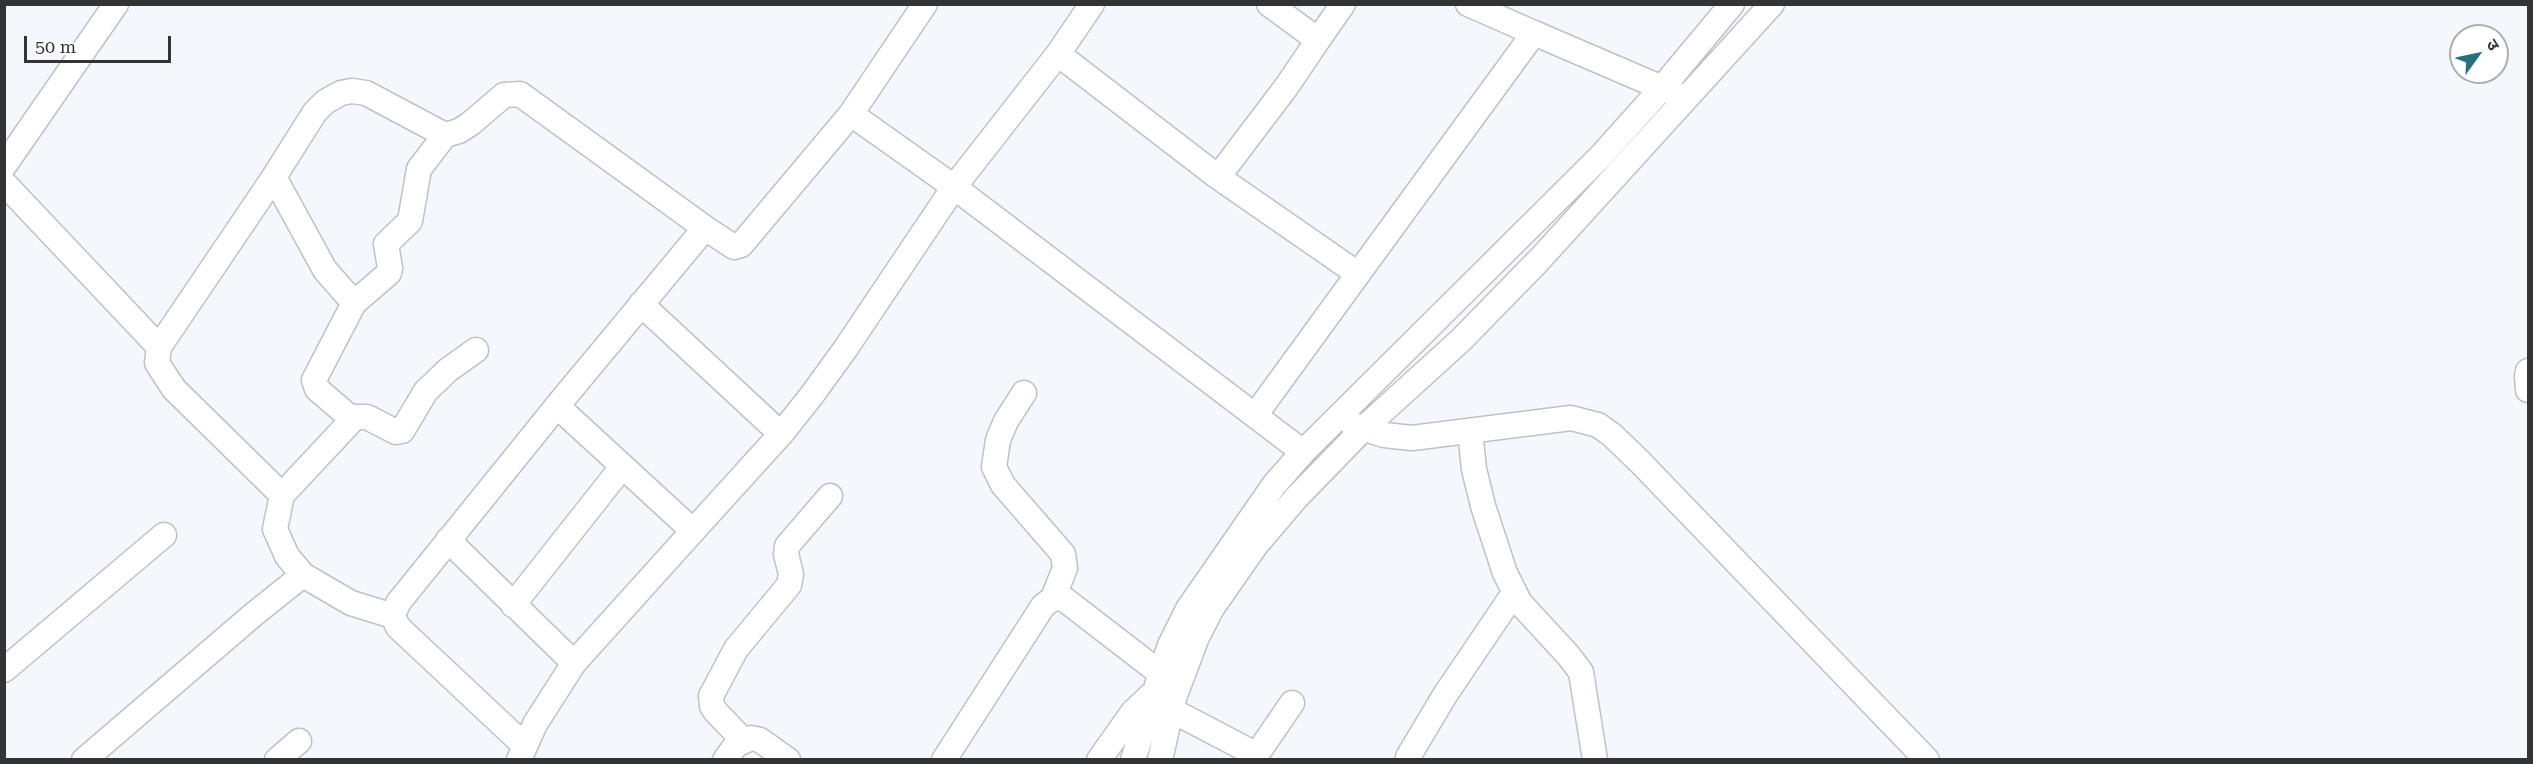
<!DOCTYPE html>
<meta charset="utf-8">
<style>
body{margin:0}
#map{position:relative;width:2533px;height:764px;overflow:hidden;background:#f4f7fc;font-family:"Roboto Serif","Noto Sans Devanagari",serif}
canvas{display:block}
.frame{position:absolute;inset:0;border:6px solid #323335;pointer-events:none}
.north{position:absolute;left:2449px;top:24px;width:60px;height:60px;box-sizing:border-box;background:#fff;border:2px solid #adadae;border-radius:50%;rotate:57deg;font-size:16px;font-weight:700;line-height:24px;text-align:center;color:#323335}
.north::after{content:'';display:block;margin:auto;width:21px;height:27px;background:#28717a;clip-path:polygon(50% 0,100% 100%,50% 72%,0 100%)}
.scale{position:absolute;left:24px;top:36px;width:147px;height:27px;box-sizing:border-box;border:3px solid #323335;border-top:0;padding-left:8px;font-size:18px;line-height:21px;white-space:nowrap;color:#323335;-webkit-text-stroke:4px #fff;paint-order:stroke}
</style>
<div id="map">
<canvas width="2533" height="764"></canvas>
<div class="frame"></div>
<div class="north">उ</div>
<div class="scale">50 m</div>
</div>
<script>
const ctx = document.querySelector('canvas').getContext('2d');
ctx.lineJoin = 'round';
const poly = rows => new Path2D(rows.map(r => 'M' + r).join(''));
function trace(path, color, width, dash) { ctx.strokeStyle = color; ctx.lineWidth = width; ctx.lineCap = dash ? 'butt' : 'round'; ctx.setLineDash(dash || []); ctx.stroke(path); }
const street = poly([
 [1468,4,1534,33],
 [1318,40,1343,4],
 [1058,54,1218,177,1358,274,1256,414],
 [851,114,925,4],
 [4,166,116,4],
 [274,177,325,270,354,303],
 [1218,177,1287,86,1318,40,1269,4],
 [4,183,159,347],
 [1358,274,1534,33,1676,94],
 [641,304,781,434],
 [2528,371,2527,376,2528,390],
 [1024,393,1006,421,998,440,994,467,1003,485,1063,554,1065,568,1053,598],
 [352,419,317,389,314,380,354,303,389,273,390,268,386,244,410,221,419,169,445,135],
 [1353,425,1384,435,1412,438,1571,418,1598,425,1612,435,1640,462,1927,760],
 [1470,431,1474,469,1483,506,1505,573,1520,603,1568,655,1581,672,1595,760],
 [282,495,174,389,157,363,159,347,274,177,315,112,325,102,341,93,352,91,366,93,445,135,459,131,470,124,504,95,520,94,705,228],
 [693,531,781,434,812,395,846,348,954,187,1303,452],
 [448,540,574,663],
 [513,605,622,467],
 [393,616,351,603,303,575,287,556,275,529,282,495,355,417,367,417,396,432,402,431,426,391,448,370,476,350],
 [4,670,164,535],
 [1171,710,1257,755],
 [743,740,716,712,712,706,711,696,736,649,789,585,791,574,786,554,787,546,830,496],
 [524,745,398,627,393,616,398,603,557,406],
 [1408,757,1445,695,1514,593],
 [84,760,253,615,303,575],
 [277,760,299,741],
 [519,760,535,724,574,663,693,531,557,406,705,228,734,247,741,245,851,114,954,187,1058,54,1092,4],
 [725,760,736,745,751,738,760,740,788,760],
 [944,760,1043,606,1053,598,1064,599,1160,673,1172,678],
 [1099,760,1133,712,1150,696],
 [1133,760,1170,645,1188,609,1274,485,1303,452,1601,156,1662,88,1732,4],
 [1160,760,1174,698,1197,637,1212,608,1256,545,1296,498,1363,429,1461,340,1540,259,1772,4],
 [1253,760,1292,703]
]);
trace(street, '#bec1c6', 27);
trace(street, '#fff', 24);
</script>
